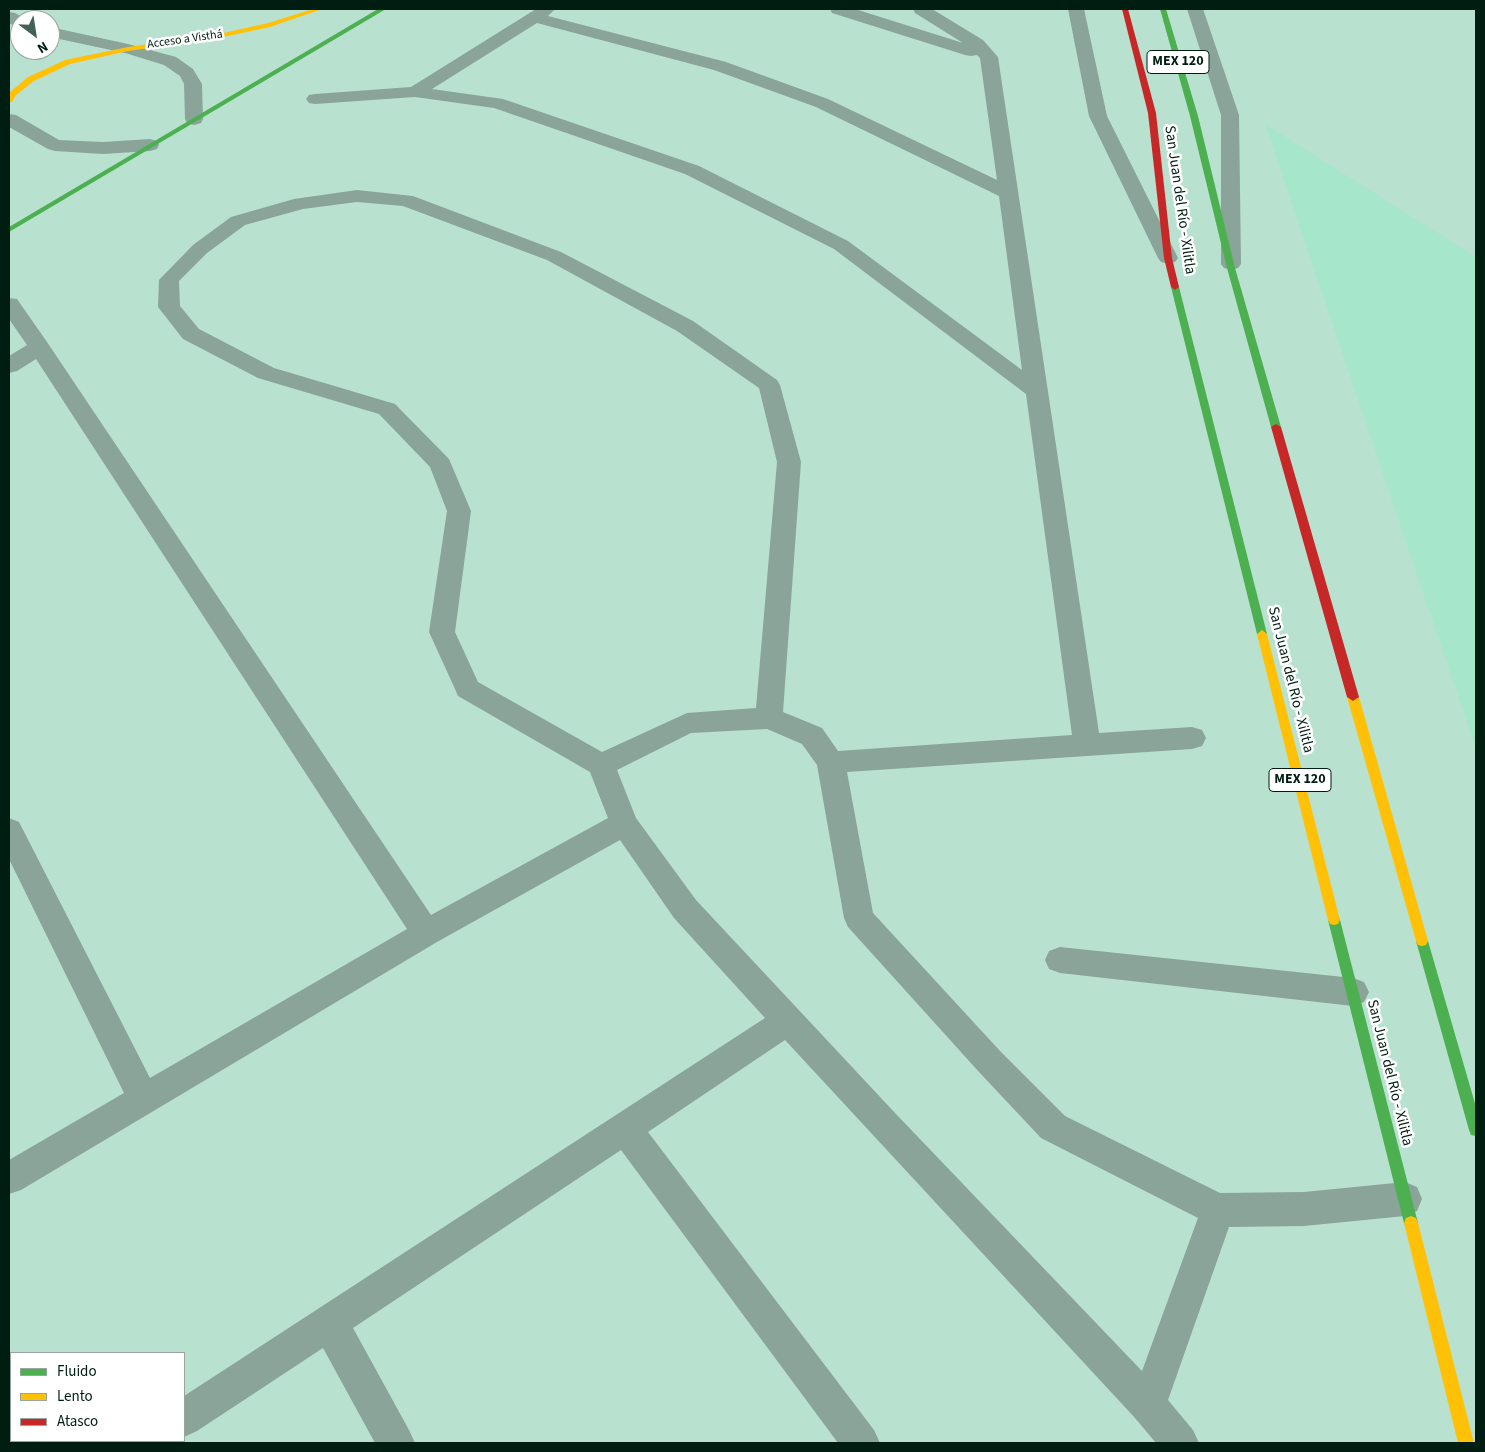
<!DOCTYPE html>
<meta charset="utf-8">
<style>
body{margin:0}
#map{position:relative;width:1485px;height:1452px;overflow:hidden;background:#b9e1d0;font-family:"Source Sans 3",sans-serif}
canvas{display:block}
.frame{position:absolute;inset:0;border:10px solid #001d12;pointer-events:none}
.legend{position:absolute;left:10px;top:1352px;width:175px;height:90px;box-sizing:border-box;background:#fff;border:1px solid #99a5a0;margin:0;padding:6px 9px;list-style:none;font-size:15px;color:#001d12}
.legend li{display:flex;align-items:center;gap:10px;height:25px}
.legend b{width:25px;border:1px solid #99a5a0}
.north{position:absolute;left:10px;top:10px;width:50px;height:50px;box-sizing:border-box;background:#fff;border:1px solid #99a5a0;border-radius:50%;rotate:149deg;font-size:14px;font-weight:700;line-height:20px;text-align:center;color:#001d12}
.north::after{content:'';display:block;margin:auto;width:18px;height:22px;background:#416254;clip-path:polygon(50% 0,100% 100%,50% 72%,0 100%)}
</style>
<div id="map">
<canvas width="1485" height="1452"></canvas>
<div class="frame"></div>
<ul class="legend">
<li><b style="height:6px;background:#4caf50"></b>Fluido</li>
<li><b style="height:6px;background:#ffc107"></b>Lento</li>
<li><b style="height:6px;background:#c62828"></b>Atasco</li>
</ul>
<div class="north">N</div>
</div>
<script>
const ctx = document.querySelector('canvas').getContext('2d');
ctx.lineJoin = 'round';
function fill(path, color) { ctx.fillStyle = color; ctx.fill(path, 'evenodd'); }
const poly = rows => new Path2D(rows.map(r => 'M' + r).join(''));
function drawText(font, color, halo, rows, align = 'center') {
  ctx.font = font + ' "Source Sans 3",sans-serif'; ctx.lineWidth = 5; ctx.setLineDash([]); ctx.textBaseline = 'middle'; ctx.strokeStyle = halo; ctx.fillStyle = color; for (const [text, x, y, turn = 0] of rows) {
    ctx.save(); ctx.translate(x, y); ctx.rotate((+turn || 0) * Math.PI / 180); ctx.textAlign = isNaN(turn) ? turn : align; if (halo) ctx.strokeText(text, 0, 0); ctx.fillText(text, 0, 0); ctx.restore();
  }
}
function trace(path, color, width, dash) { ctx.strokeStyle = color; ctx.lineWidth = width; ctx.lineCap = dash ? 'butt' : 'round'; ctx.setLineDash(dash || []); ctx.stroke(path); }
const built = poly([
 [1265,124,1476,257,1476,749]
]);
const street = poly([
 [536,9,555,9,548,16,726,62,828,99,997,180,980,58,977,55,971,56,965,55,832,13,830,9,855,9,963,43,915,13,913,9,932,9,983,40,998,57,1099,733,1192,727,1202,730,1206,738,1202,746,1192,749,847,772,873,913,1001,1052,1065,1116,1220,1193,1304,1192,1405,1182,1417,1187,1422,1199,1417,1211,1405,1216,1304,1226,1229,1227,1168,1400,1193,1430,1199,1443,1156,1443,1135,1418,785,1040,648,1132,874,1430,880,1443,838,1443,621,1150,353,1328,409,1430,415,1443,375,1443,323,1348,197,1431,184,1437,184,1396,765,1018,674,918,620,840,437,942,21,1190,9,1194,9,1160,124,1093,9,859,9,818,19,822,150,1078,407,929,36,359,17,371,9,373,9,356,27,345,9,319,9,298,17,299,47,342,431,915,608,818,590,772,458,696,455,689,429,632,447,511,430,467,379,414,258,378,183,339,158,307,159,280,193,245,231,217,294,199,357,190,413,196,561,252,693,321,777,380,780,385,801,462,783,712,822,728,838,751,1072,735,1026,394,834,249,685,174,494,108,415,97,315,104,309,103,306,99,309,95,315,94,411,87,536,9],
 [537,23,714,70,816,107,999,196,1022,370,848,241,699,166,503,99,432,89,537,23],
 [357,202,403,206,547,260,677,331,759,388,777,462,756,708,687,713,602,752,478,682,455,632,471,511,449,459,395,404,274,368,199,329,180,306,179,281,207,253,245,225,303,209,357,202],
 [767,729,802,744,817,765,844,918,848,927,979,1072,1041,1138,1198,1218,1142,1371,896,1114,696,900,636,818,617,770,691,733,767,729],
 [1068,9,1084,9,1107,116,1178,258,1175,262,1168,264,1161,262,1158,258,1089,116,1068,9],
 [1187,9,1203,9,1239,115,1241,264,1238,268,1231,270,1224,268,1221,264,1221,115,1187,9],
 [9,12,15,13,27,20,20,20,20,27,14,26,9,23,9,12],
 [50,27,128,44,176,57,193,69,202,84,203,119,201,123,194,125,187,123,185,119,184,84,180,76,164,65,125,53,50,37,50,27],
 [9,114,16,115,59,140,103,142,150,139,157,141,159,145,157,149,150,151,103,154,55,151,48,149,9,127,9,114],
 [1060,947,1353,978,1364,982,1369,992,1364,1002,1353,1006,1060,973,1049,969,1045,960,1049,951,1060,947],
 [128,1441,168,1441,167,1443,127,1443,128,1441]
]);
const fast = poly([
 [378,9,386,9,9,232,9,227,378,9],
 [1160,9,1166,9,1198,116,1235,268,1281,427,1279,429,1273,429,1271,427,1227,268,1190,116,1160,9],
 [1175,284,1179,287,1267,634,1262,638,1257,634,1171,287,1175,284],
 [1334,915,1338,916,1340,920,1418,1223,1416,1228,1411,1230,1406,1228,1404,1223,1328,920,1330,916,1334,915],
 [1422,936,1426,937,1428,941,1476,1107,1476,1136,1471,1135,1469,1130,1416,941,1418,937,1422,936]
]);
const slow = poly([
 [313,9,322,9,270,27,223,37,128,51,70,64,34,81,16,95,12,102,9,102,10,92,28,77,65,60,128,47,223,33,268,23,313,9],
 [1262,630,1267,634,1340,920,1338,924,1334,925,1330,924,1328,920,1257,634,1262,630],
 [1353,693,1359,697,1428,941,1426,945,1422,946,1418,945,1416,941,1347,697,1353,693],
 [1411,1216,1416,1218,1418,1223,1474,1443,1458,1443,1404,1223,1406,1218,1411,1216]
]);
const jam = poly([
 [1122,9,1128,9,1156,113,1172,258,1179,287,1175,290,1171,287,1164,258,1148,113,1122,9],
 [1276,424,1281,427,1359,697,1353,701,1347,697,1271,427,1276,424]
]);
const farStreetnames = [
 ["Acceso a Visthá",185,40,-8]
];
const shields = [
 [1178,62,62],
 [1300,780,62]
];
const shieldNames = [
 ["MEX 120",1178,62],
 ["MEX 120",1300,780]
];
const streetNames = [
 ["San Juan del Río - Xilitla",1179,200,82],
 ["San Juan del Río - Xilitla",1290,680,76],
 ["San Juan del Río - Xilitla",1389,1073,76]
];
fill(built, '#a6e6cb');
fill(street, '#8aa499');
fill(fast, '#4caf50');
fill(slow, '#ffc107');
fill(jam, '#c62828');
drawText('12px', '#001d12', '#fff', farStreetnames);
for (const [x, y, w] of shields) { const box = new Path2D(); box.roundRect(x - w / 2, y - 11.5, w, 23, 4); ctx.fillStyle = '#fff'; ctx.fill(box); trace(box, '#001d12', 1); }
drawText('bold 14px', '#001d12', null, shieldNames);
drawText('15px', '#001d12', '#fff', streetNames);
</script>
